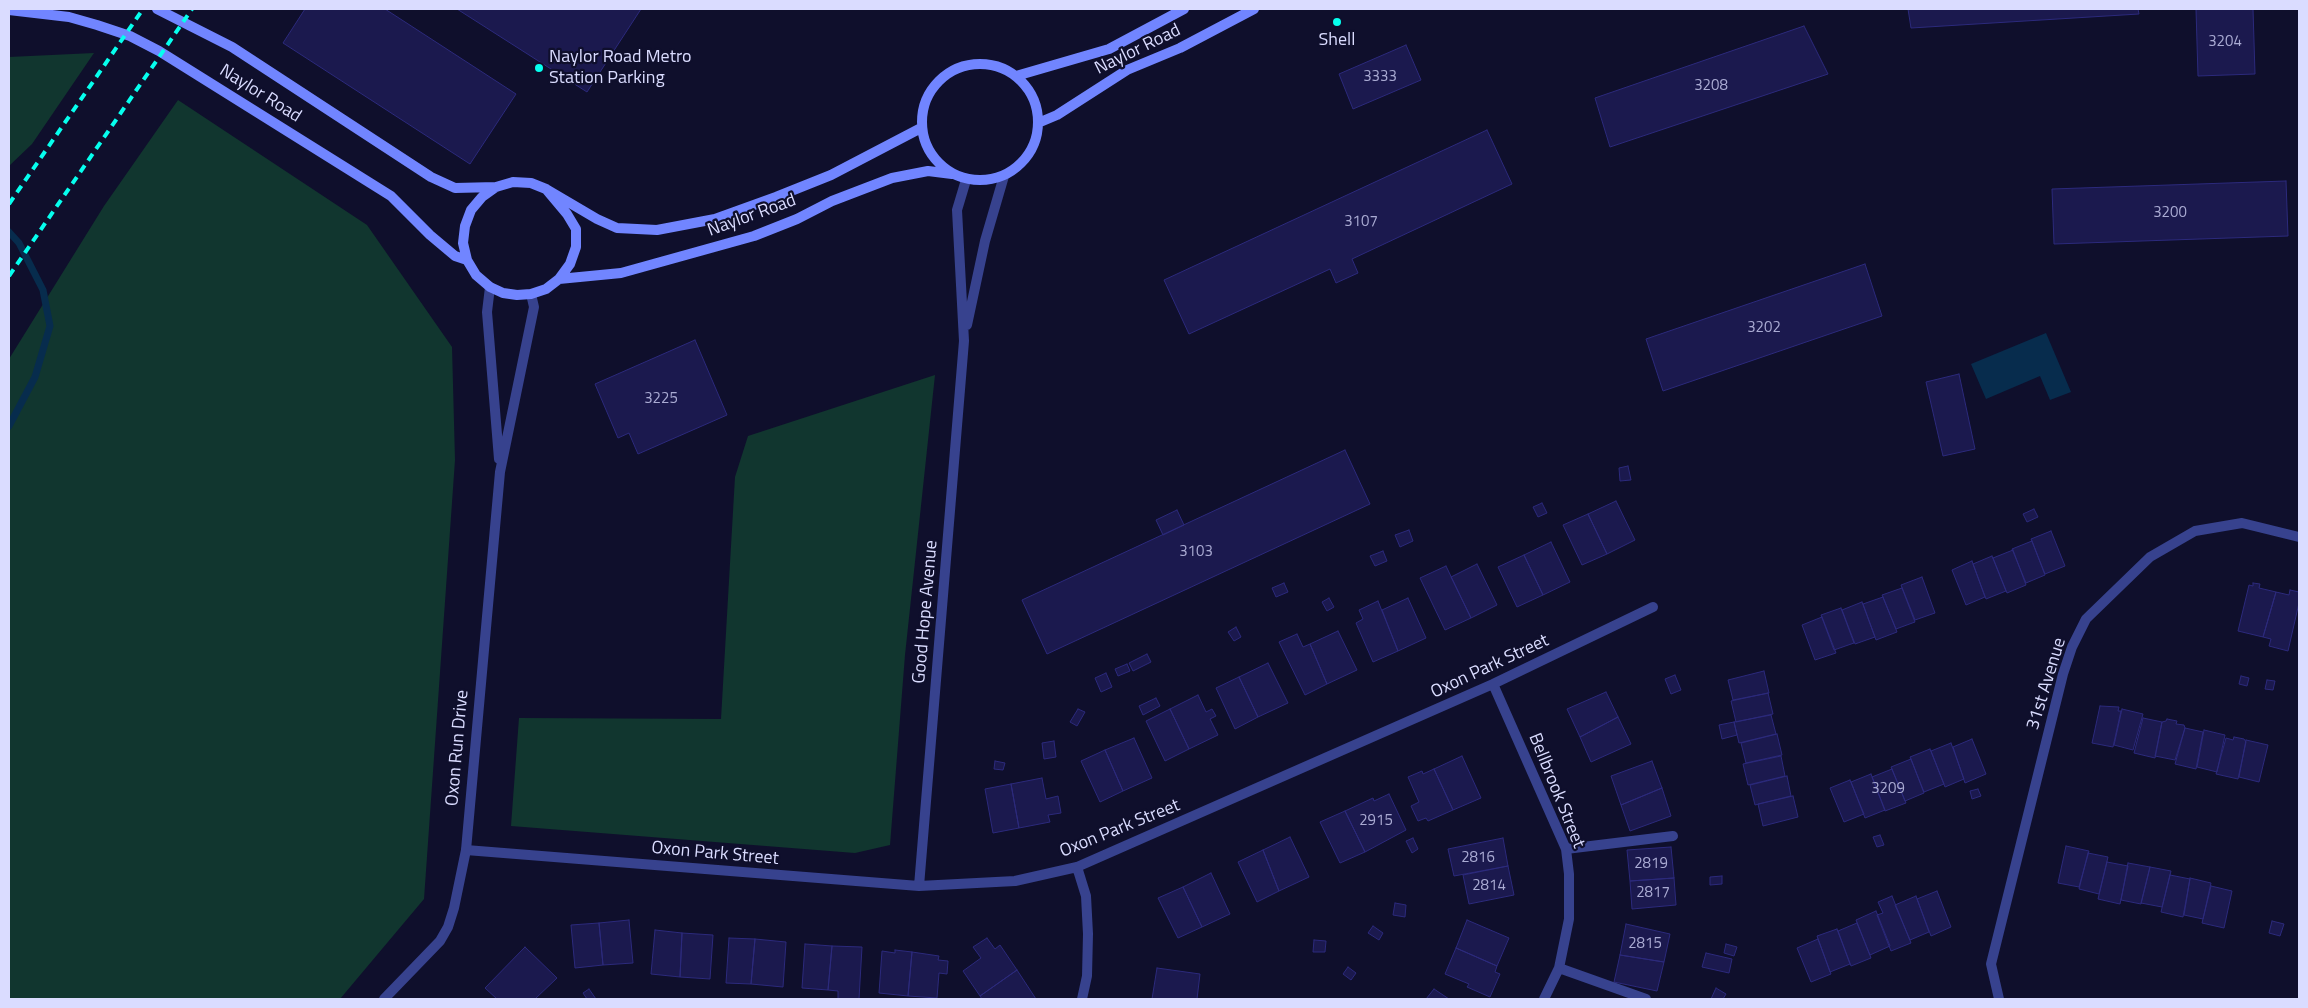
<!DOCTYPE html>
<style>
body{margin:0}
#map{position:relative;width:2308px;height:1008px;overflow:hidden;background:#0f0f2c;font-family:"Titillium Web",sans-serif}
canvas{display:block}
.frame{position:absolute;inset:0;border:10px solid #dadcff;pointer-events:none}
</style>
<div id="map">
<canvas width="2308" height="1008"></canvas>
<div class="frame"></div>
</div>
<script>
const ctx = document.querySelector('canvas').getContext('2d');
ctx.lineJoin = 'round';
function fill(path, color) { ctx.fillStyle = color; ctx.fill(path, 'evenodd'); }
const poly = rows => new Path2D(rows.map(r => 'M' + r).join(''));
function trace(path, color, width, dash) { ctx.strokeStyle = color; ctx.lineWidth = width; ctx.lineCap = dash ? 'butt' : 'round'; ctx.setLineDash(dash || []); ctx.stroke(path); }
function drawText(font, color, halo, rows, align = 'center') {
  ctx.font = font + ' "Titillium Web",sans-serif'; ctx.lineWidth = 4.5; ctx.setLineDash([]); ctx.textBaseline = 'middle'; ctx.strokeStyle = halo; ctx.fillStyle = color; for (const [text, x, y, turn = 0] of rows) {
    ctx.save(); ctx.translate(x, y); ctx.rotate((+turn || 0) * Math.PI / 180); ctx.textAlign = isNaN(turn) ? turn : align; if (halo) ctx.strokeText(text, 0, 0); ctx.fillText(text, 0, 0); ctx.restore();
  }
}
const green = poly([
 [94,53,32,144,9,166,9,57],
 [178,100,367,225,452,347,455,460,424,899,340,999,9,999,9,359,104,206],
 [935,375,905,655,890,845,855,853,511,826,519,718,721,719,735,477,748,436]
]);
const water = poly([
 [2046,333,2071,392,2050,400,2040,376,1986,399,1971,364]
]);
const stream = poly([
 [9,232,19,243,43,290,50,326,35,377,9,426]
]);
const building = poly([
 [305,9,385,9,516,94,470,164,283,43,305,9],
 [457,9,641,9,587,92,457,9],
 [1908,9,2138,9,2139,14,1911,28,1908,9],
 [2196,9,2253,9,2255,74,2198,76,2196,9],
 [1804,26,1828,74,1610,147,1595,98,1804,26],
 [1406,45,1421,80,1353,109,1339,74,1406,45],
 [1487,130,1512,184,1352,259,1358,273,1336,283,1330,269,1189,334,1164,280,1487,130],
 [2286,181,2288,236,2054,244,2052,189,2286,181],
 [1865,264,1882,316,1663,391,1646,339,1865,264],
 [695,340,727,415,638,454,629,433,618,438,595,384,695,340],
 [1959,374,1975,449,1943,456,1926,382,1959,374],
 [1345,450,1370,504,1047,654,1022,600,1345,450],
 [1628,466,1631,480,1620,481,1619,468,1628,466],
 [1616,501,1635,540,1607,554,1588,514,1616,501],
 [1542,503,1547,513,1538,517,1533,507,1542,503],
 [2034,509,2038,517,2027,522,2023,514,2034,509],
 [1177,510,1184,525,1163,535,1156,520,1177,510],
 [1588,514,1607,554,1582,565,1563,525,1588,514],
 [1409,530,1413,541,1400,547,1395,535,1409,530],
 [2051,531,2065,566,2045,574,2031,539,2051,531],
 [2032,541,2045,575,2026,583,2012,549,2032,541],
 [1551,542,1570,582,1543,595,1524,555,1551,542],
 [2013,550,2026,585,2007,593,1993,558,2013,550],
 [1383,551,1387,561,1375,566,1370,556,1383,551],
 [1524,555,1543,595,1517,607,1498,567,1524,555],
 [1992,556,2006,591,1986,599,1973,564,1992,556],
 [1972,561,1985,597,1966,605,1952,570,1972,561],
 [1477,564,1497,605,1471,618,1451,577,1477,564],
 [1446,566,1471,618,1445,630,1420,578,1446,566],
 [1922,577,1935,613,1915,620,1901,585,1922,577],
 [1284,583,1288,592,1276,597,1272,588,1284,583],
 [2253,583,2260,584,2259,588,2276,592,2263,637,2238,631,2249,585,2253,586,2253,583],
 [1902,588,1915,622,1896,629,1882,595,1902,588],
 [2290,590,2299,592,2299,603,2288,651,2269,646,2271,639,2263,637,2276,592,2289,595,2290,590],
 [1883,597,1897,632,1876,640,1863,604,1883,597],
 [1329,598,1334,607,1327,611,1322,602,1329,598],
 [1408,598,1426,638,1398,651,1382,610,1408,598],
 [1378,601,1398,651,1373,662,1356,623,1363,619,1359,610,1378,601],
 [1862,602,1875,637,1855,644,1842,610,1862,602],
 [1841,608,1854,643,1834,650,1821,615,1841,608],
 [1822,617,1836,653,1815,660,1802,625,1822,617],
 [1236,627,1241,637,1234,641,1228,632,1236,627],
 [1338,631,1357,670,1327,684,1310,644,1338,631],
 [1297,634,1303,647,1310,644,1327,684,1305,695,1279,642,1297,634],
 [1147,654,1151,662,1133,671,1129,663,1147,654],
 [1268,663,1288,703,1258,717,1239,677,1268,663],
 [1127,664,1130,671,1118,676,1115,669,1127,664],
 [1764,671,1769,693,1733,700,1728,680,1764,671],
 [1106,673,1112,687,1101,692,1095,678,1106,673],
 [1675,675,1681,690,1671,694,1665,679,1675,675],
 [2241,676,2249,678,2247,686,2239,684,2241,676],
 [1239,677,1258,717,1235,729,1216,688,1239,677],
 [2267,680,2275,681,2273,690,2265,689,2267,680],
 [1606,692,1618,717,1580,737,1567,709,1606,692],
 [1768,693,1773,714,1736,722,1731,701,1768,693],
 [1198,695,1206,712,1212,709,1216,716,1210,719,1218,735,1189,749,1170,709,1198,695],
 [1156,698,1160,706,1143,715,1139,706,1156,698],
 [2100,706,2119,707,2118,711,2121,711,2113,747,2092,743,2100,706],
 [1078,709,1085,712,1077,726,1070,722,1078,709],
 [1170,709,1189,749,1165,761,1146,721,1170,709],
 [2122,709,2143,714,2133,750,2114,745,2122,709],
 [1771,715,1776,734,1739,743,1734,722,1771,715],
 [1618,717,1631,744,1591,762,1580,737,1618,717],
 [2143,718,2162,722,2155,758,2134,753,2143,718],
 [2167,719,2177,721,2176,724,2184,725,2185,728,2175,760,2155,756,2162,722,2166,721,2167,719],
 [1734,722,1737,735,1722,739,1719,725,1734,722],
 [2185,728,2203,732,2196,769,2175,764,2185,728],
 [2204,730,2225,735,2217,772,2197,767,2204,730],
 [1777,734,1782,755,1746,763,1741,743,1777,734],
 [2234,737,2244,739,2246,742,2238,779,2216,774,2226,738,2233,740,2234,737],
 [1134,738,1152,778,1123,791,1105,750,1134,738],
 [1972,739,1986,774,1965,783,1953,747,1972,739],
 [2246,740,2268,745,2259,782,2239,777,2246,740],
 [1054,741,1056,757,1044,759,1042,743,1054,741],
 [1951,743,1964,779,1945,787,1931,751,1951,743],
 [1930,749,1944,784,1924,792,1910,757,1930,749],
 [1105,750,1123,791,1100,802,1081,761,1105,750],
 [1462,756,1481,798,1453,810,1434,769,1462,756],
 [1781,756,1785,776,1748,785,1743,764,1781,756],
 [1911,759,1924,793,1905,801,1891,767,1911,759],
 [995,761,1005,763,1003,770,994,769,995,761],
 [1652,761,1662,788,1621,805,1611,776,1652,761],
 [1434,769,1453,810,1428,821,1426,818,1418,821,1411,806,1419,802,1408,777,1422,771,1423,774,1434,769],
 [1892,769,1906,803,1885,811,1872,777,1892,769],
 [1871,774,1885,810,1865,818,1851,782,1871,774],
 [1787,776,1791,796,1755,805,1750,785,1787,776],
 [1042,778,1046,799,1058,796,1061,813,1048,815,1050,822,1019,828,1011,784,1042,778],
 [1850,780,1864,814,1844,822,1830,788,1850,780],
 [1011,784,1019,828,993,833,985,789,1011,784],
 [1662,788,1671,816,1630,831,1621,805,1662,788],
 [1978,789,1981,796,1972,799,1970,791,1978,789],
 [1389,794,1406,830,1365,852,1345,811,1373,798,1374,801,1389,794],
 [1793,796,1798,817,1763,826,1758,804,1793,796],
 [1345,811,1365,852,1340,863,1320,822,1345,811],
 [1880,835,1884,845,1877,847,1873,837,1880,835],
 [1290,837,1309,877,1279,891,1263,850,1290,837],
 [1413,838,1418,849,1412,853,1406,841,1413,838],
 [1503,838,1508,866,1454,876,1448,849,1503,838],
 [2066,846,2089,851,2079,887,2058,883,2066,846],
 [1671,847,1674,878,1630,881,1627,850,1671,847],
 [1263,850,1279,891,1257,902,1238,862,1263,850],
 [2088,853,2108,857,2099,894,2079,889,2088,853],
 [2107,862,2128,866,2120,904,2098,899,2107,862],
 [2128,863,2150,867,2141,904,2121,900,2128,863],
 [1508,866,1514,895,1469,904,1463,875,1508,866],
 [2150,867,2171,871,2162,907,2141,903,2150,867],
 [1211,873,1230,914,1202,927,1183,887,1211,873],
 [2170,875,2190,879,2183,917,2161,912,2170,875],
 [1722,876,1722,884,1710,885,1710,877,1722,876],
 [1674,878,1676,905,1632,909,1630,881,1674,878],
 [2190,878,2211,883,2203,919,2184,915,2190,878],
 [2211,886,2232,891,2224,928,2202,923,2211,886],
 [1183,887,1202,927,1178,938,1158,898,1183,887],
 [1937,891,1951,927,1931,936,1917,899,1937,891],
 [1892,896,1911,943,1891,951,1877,915,1883,913,1878,902,1892,896],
 [1916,896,1929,932,1910,940,1895,905,1916,896],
 [1395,903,1406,905,1405,917,1393,915,1395,903],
 [1876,911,1890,946,1870,955,1856,920,1876,911],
 [629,920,633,963,603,965,599,923,629,920],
 [1467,920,1509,938,1497,966,1456,948,1467,920],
 [2272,921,2284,924,2280,936,2269,933,2272,921],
 [599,923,603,965,575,968,571,925,599,923],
 [1857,923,1871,958,1851,966,1838,931,1857,923],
 [1626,924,1670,934,1664,962,1620,955,1626,924],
 [1373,926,1383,933,1379,940,1368,933,1373,926],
 [1837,929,1850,964,1830,972,1817,936,1837,929],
 [655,930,682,933,680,977,651,974,655,930],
 [682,933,713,935,710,979,680,977,682,933],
 [729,938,755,939,751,984,726,983,729,938],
 [987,938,995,949,1000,945,1017,970,980,996,963,971,981,958,973,947,987,938],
 [755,939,786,942,783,987,751,984,755,939],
 [1818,939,1831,974,1811,982,1797,948,1818,939],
 [1314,940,1326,941,1325,952,1313,952,1314,940],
 [805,944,832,946,828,990,802,988,805,944],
 [1726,944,1737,947,1734,956,1724,953,1726,944],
 [832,946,862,947,859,999,838,999,838,991,828,990,832,946],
 [525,947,557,978,535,999,497,999,485,988,525,947],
 [1456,948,1497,966,1495,972,1500,974,1490,997,1467,987,1469,984,1445,974,1456,948],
 [895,950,912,952,908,996,879,993,882,951,895,953,895,950],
 [912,952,939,956,938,960,948,961,947,974,939,973,937,998,908,996,912,952],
 [1706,953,1732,959,1729,973,1702,967,1706,953],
 [1620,955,1664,962,1657,991,1614,982,1620,955],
 [1348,967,1356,973,1351,980,1343,974,1348,967],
 [1157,968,1200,974,1197,999,1152,999,1157,968],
 [1017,970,1036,999,982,999,980,996,1017,970],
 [1716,988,1726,994,1723,999,1711,999,1716,988],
 [589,989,596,999,587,999,583,993,589,989],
 [1434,989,1449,999,1426,999,1434,989]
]);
const minor = poly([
 [967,325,985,241,1004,176],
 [1493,684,1566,849,1569,874,1569,919,1559,968,1544,999],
 [1566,849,1673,836],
 [466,850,919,886,1015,881,1077,867,1493,684,1653,607],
 [1077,867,1086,896,1088,934,1087,976,1082,999],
 [919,886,964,341,957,210,966,180],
 [1559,968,1646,999],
 [1999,999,1991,964,2063,674,2072,647,2086,619,2150,557,2195,531,2242,523,2299,537]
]);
const tertiary = poly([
 [490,287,487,312,499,459],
 [384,999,440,941,448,927,454,908,466,850,500,472,534,307,531,294]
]);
const secondary = poly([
 [157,9,232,47,431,177,455,188,496,187],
 [9,10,69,17,97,25,130,36,159,51,391,196,430,235,455,256,467,260],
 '922 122a58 58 0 1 1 116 0a58 58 0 1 1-116 0Z',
 [1016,76,1109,49,1184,9],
 [1038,123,1057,115,1127,70,1180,48,1254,9],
 [513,182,531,183,546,189,567,214,576,229,576,247,570,264,559,279,546,289,531,294,517,295,503,293,490,287,476,275,467,260,463,243,465,226,471,210,482,197,496,187,513,182],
 [546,189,597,219,617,228,657,230,715,219,776,197,831,175,921,128],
 [559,279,621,273,754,236,797,219,832,201,892,178,928,171,952,174]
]);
const rail = poly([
 [9,204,143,9],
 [9,276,192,9]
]);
const markers = [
 [1337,22,5,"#06ffee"],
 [539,68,5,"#06ffee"]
];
const numberNames = [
 ["3204",2225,42],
 ["3333",1380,77],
 ["3208",1711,86],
 ["3200",2170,213],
 ["3107",1361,222],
 ["3202",1764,328],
 ["3225",661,399],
 ["3103",1196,552],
 ["3209",1888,789],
 ["2915",1376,821],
 ["2816",1478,858],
 ["2819",1651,864],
 ["2814",1489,886],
 ["2817",1653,893],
 ["2815",1645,944]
];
const poiNames = [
 ["Shell",1337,41],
 ["Naylor Road Metro",549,58,"left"],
 ["Station Parking",549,79,"left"]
];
const streetNames = [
 ["Naylor Road",1138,50,-26],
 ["Naylor Road",260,94,32],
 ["Naylor Road",752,216,-20],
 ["Good Hope Avenue",926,612,-85],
 ["Oxon Park Street",1490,667,-25],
 ["31st Avenue",2047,684,-73],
 ["Oxon Run Drive",458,748,-85],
 ["Bellbrook Street",1556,791,68],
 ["Oxon Park Street",1120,829,-22],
 ["Oxon Park Street",715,854,5]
];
fill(green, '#11362f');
fill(water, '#072c4d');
trace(stream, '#072c4d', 7);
fill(building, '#1b194e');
trace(building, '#2c2a7c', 1);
trace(minor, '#37428e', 10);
trace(tertiary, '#37428e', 10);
trace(secondary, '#7185ff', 10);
trace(rail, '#06ffee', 4, [8, 6]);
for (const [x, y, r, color] of markers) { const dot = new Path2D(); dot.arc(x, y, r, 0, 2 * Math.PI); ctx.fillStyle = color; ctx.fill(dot); trace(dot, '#0f0f2c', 2); }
drawText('15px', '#aaabd3', null, numberNames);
drawText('18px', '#dadcff', '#0f0f2c', poiNames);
drawText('18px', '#dadcff', '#0f0f2c', streetNames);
</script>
